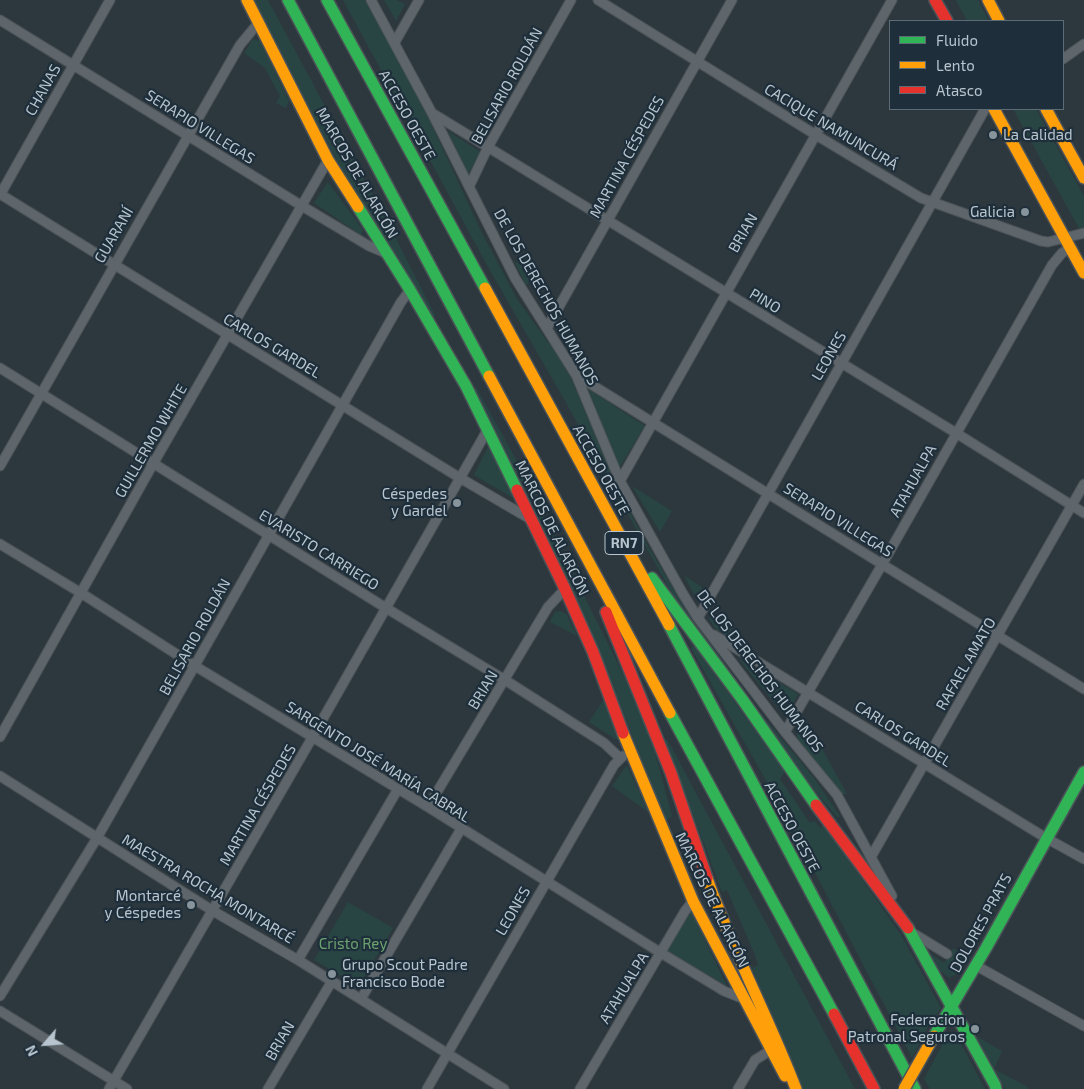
<!DOCTYPE html>
<meta charset="utf-8">
<style>
body{margin:0}
#map{position:relative;width:1084px;height:1089px;overflow:hidden;background:#2d383e;font-family:"Exo 2",sans-serif}
canvas{display:block}
.legend{position:absolute;left:889px;top:20px;width:175px;height:90px;box-sizing:border-box;background:#1e2f3b;border:1px solid #5c6b76;margin:0;padding:6px 9px;list-style:none;font-size:15px;color:#b8c5cf}
.legend li{display:flex;align-items:center;gap:10px;height:25px}
.legend b{width:25px;border:1px solid #5c6b76}
.north{position:absolute;left:20px;top:1019px;width:50px;height:50px;-webkit-text-stroke:4px #1e2f3b;paint-order:stroke;rotate:243deg;font-size:14px;font-weight:700;line-height:20px;text-align:center;color:#b8c5cf}
.north::after{content:'';display:block;margin:auto;width:18px;height:22px;background:#b8c5cf;clip-path:polygon(50% 0,100% 100%,50% 72%,0 100%)}
</style>
<div id="map">
<canvas width="1084" height="1089"></canvas>
<ul class="legend">
<li><b style="height:6px;background:#30b455"></b>Fluido</li>
<li><b style="height:6px;background:#ff9f0a"></b>Lento</li>
<li><b style="height:6px;background:#e5322d"></b>Atasco</li>
</ul>
<div class="north">N</div>
</div>
<script>
const c = document.querySelector('canvas').getContext('2d');
c.lineJoin = 'round';
function fill(path, color) { c.fillStyle = color; c.fill(path, 'evenodd'); }
function stroke(path, color, width, dash) { c.strokeStyle = color; c.lineWidth = width; c.lineCap = dash ? 'butt' : 'round'; c.setLineDash(dash || []); c.stroke(path); }
function write(font, color, halo, rows, align = 'center') {
  c.font = font + ' "Exo 2",sans-serif'; c.lineWidth = 4.5; c.setLineDash([]); c.textBaseline = 'middle'; c.strokeStyle = halo; c.fillStyle = color; for (const [text, x, y, turn = 0] of rows) {
    c.save(); c.translate(x, y); c.rotate((+turn || 0) * Math.PI / 180); c.textAlign = isNaN(turn) ? turn : align; if (halo) c.strokeText(text, 0, 0); c.fillText(text, 0, 0); c.restore();
  }
}
const green = new Path2D(`
 M253,0H268L391,229L435,315L433,318L338,163Z
 M343,0H365L415,89L482,233L517,299L558,356L571,378L615,483L644,539L681,601L704,634L754,705L814,778L840,816L838,818L794,767L671,592L565,401L488,267Z
 M384,0H397L405,4L396,21Z
 M956,0H978L989,21H967Z
 M253,39L260,41L289,101L286,108L276,103L280,96L265,68L244,53Z
 M1013,109H1036L1084,196V230L1081,232Z
 M448,131L482,153L468,174Z
 M328,182L363,230L361,235L314,203Z
 M514,261L535,273L526,286Z
 M476,387L513,454L633,694L654,748L672,816L666,821L620,705L540,519L474,390Z
 M588,389L645,426L619,468Z
 M490,443L513,498L474,475Z
 M632,486L672,511L660,532Z
 M684,575L703,588L699,595L693,593Z
 M561,611L566,614L577,636L550,622L555,612Z
 M711,612L733,627L727,637L714,627L709,618Z
 M694,646L785,771L780,779L810,823L815,821L820,828L824,825L901,935L941,1008L929,1024L912,1058L777,800L691,648Z
 M738,658L798,694L786,717Z
 M604,699L619,739L617,740L589,722Z
 M805,718L847,794H839L798,740C795,730 799,726 805,718Z
 M667,739L855,1089H801L752,968L758,965L755,955L727,890L722,892L665,741Z
 M627,765L648,812L612,786Z
 M348,902L393,928L359,986L314,960Z
 M691,911L727,986L666,950Z
 M953,948L968,958L960,972L949,978L940,971L929,953L944,963Z
 M976,1036L1002,1051L994,1069L1028,1087L1027,1089H1005Z
 M953,1042L961,1044L985,1089H930L924,1079L943,1043Z`);
const street = new Path2D(`
 M371,0L432,113L515,278L576,375L620,481L683,594L698,618L785,732L837,795L892,896
 M598,0L816,135L921,198L1041,241L1048,242L1084,233
 M0,20L302,206L369,246L388,254
 M395,42L419,0
 M1063,59L1084,44
 M432,113L956,433L1084,513
 M469,187L488,147L571,0
 M0,194L460,478L532,520
 M0,195L110,0
 M547,328L732,0
 M0,368L386,608L505,680L604,743L620,758
 M576,375L1084,689
 M0,466L240,45L259,22
 M620,481L892,0
 M0,544L81,593L195,666L428,807L661,953L724,991L744,999
 M698,618L985,109
 M714,635L1046,838L1084,859
 M785,732L883,563L1052,265L1062,253L1070,248
 M0,737L153,464L328,160
 M0,776L213,911L298,960L504,1089
 M428,807L548,607L565,589
 M871,857L1084,484
 M911,932L947,954
 M298,960L398,789
 M975,965L1084,1026
 M0,996L97,838L401,302L410,290
 M361,999L461,829
 M0,1011L127,1089
 M109,1089L312,738L488,429
 M268,1089L332,981
 M427,1089L614,765L623,756
 M580,1089L685,911L693,901
 M738,1089L755,1060L771,1050`);
const fast = new Path2D(`
 M288,0L489,376
 M327,0L485,288
 M358,207L410,290L466,386L517,490
 M652,578L742,699L816,805
 M669,625L915,1089
 M670,713L834,1014
 M908,928L995,1085
 M934,1036L986,948L1084,772
 M995,1085L996,1089`);
const slow = new Path2D(`
 M247,0L328,160L358,207
 M988,0L999,21
 M994,109L1084,273
 M1046,109L1084,178
 M485,288L669,625
 M489,376L670,713
 M623,733L693,901L785,1076
 M707,878C732,950 769,1018 796,1089`);
const jam = new Path2D(`
 M935,0L947,21
 M517,490L565,589L593,652L623,733
 M606,612L671,773L707,878
 M816,805L908,928
 M834,1014L874,1089`);
const slowBridge = new Path2D(`
 M904,1089L934,1036`);
const markers = [
 [993,135,5,"#87949c"],
 [1025,212,5,"#87949c"],
 [457,503,5,"#87949c"],
 [191,905,5,"#87949c"],
 [332,974,5,"#87949c"],
 [975,1029,5,"#87949c"]
];
const shields = [
 [624,543,38]
];
const shieldNames = [
 ["RN7",624,543]
];
const streetNames = [
 ["BELISARIO ROLDÁN",507,86,-61],
 ["CHANAS",43,90,-61],
 ["ACCESO OESTE",407,115,61],
 ["SERAPIO VILLEGAS",200,127,32],
 ["CACIQUE NAMUNCURÁ",831,127,31],
 ["MARTINA CÉSPEDES",627,157,-61],
 ["MARCOS DE ALARCÓN",357,173,60],
 ["BRIAN",743,233,-60],
 ["GUARANÍ",114,235,-60],
 ["DE LOS DERECHOS HUMANOS",546,297,61],
 ["PINO",765,301,31],
 ["CARLOS GARDEL",272,346,31],
 ["LEONES",829,356,-60],
 ["GUILLERMO WHITE",151,441,-60],
 ["ACCESO OESTE",601,470,61],
 ["ATAHUALPA",913,481,-61],
 ["SERAPIO VILLEGAS",838,520,32],
 ["MARCOS DE ALARCÓN",552,528,64],
 ["EVARISTO CARRIEGO",319,550,32],
 ["BELISARIO ROLDÁN",195,637,-61],
 ["RAFAEL AMATO",966,664,-60],
 ["DE LOS DERECHOS HUMANOS",760,671,53],
 ["BRIAN",483,690,-59],
 ["CARLOS GARDEL",903,734,32],
 ["SARGENTO JOSÉ MARÍA CABRAL",378,762,32],
 ["MARTINA CÉSPEDES",258,805,-60],
 ["ACCESO OESTE",792,827,62],
 ["MAESTRA ROCHA MONTARCÉ",208,889,31],
 ["MARCOS DE ALARCÓN",712,900,64],
 ["LEONES",513,911,-60],
 ["DOLORES PRATS",981,923,-61],
 ["ATAHUALPA",624,988,-59],
 ["BRIAN",280,1041,-60]
];
const poiNames = [
 ["La Calidad",1003,135,"left"],
 ["Galicia",1015,212],
 ["Céspedes",447,494],
 ["y Gardel",447,511],
 ["Montarcé",181,896],
 ["y Céspedes",181,913],
 ["Grupo Scout Padre",342,965,"left"],
 ["Francisco Bode",342,982,"left"],
 ["Federacion",965,1020],
 ["Patronal Seguros",965,1037]
];
const parkNames = [
 ["Cristo Rey",353,944]
];
fill(green, '#284544');
stroke(street, '#4c5358', 11);
stroke(fast, '#4c5358', 14);
stroke(slow, '#4c5358', 14);
stroke(jam, '#4c5358', 14);
stroke(street, '#5e666b', 9);
stroke(fast, '#30b455', 11);
stroke(slow, '#ff9f0a', 11);
stroke(jam, '#e5322d', 11);
stroke(slowBridge, '#4c5358', 14, []);
stroke(slowBridge, '#ff9f0a', 11);
for (const [x, y, r, color] of markers) { const dot = new Path2D(); dot.arc(x, y, r, 0, 2 * Math.PI); c.fillStyle = color; c.fill(dot); stroke(dot, '#1e2f3b', 2); }
for (const [x, y, w] of shields) { const box = new Path2D(); box.roundRect(x - w / 2, y - 11.5, w, 23, 4); c.fillStyle = '#1e2f3b'; c.fill(box); stroke(box, '#b8c5cf', 1); }
write('bold 14px', '#b8c5cf', null, shieldNames);
write('15px', '#b8c5cf', '#1e2f3b', streetNames);
write('15px', '#b8c5cf', '#1e2f3b', poiNames, 'right');
write('15px', '#6ca26f', '#1e2f3b', parkNames);
</script>
